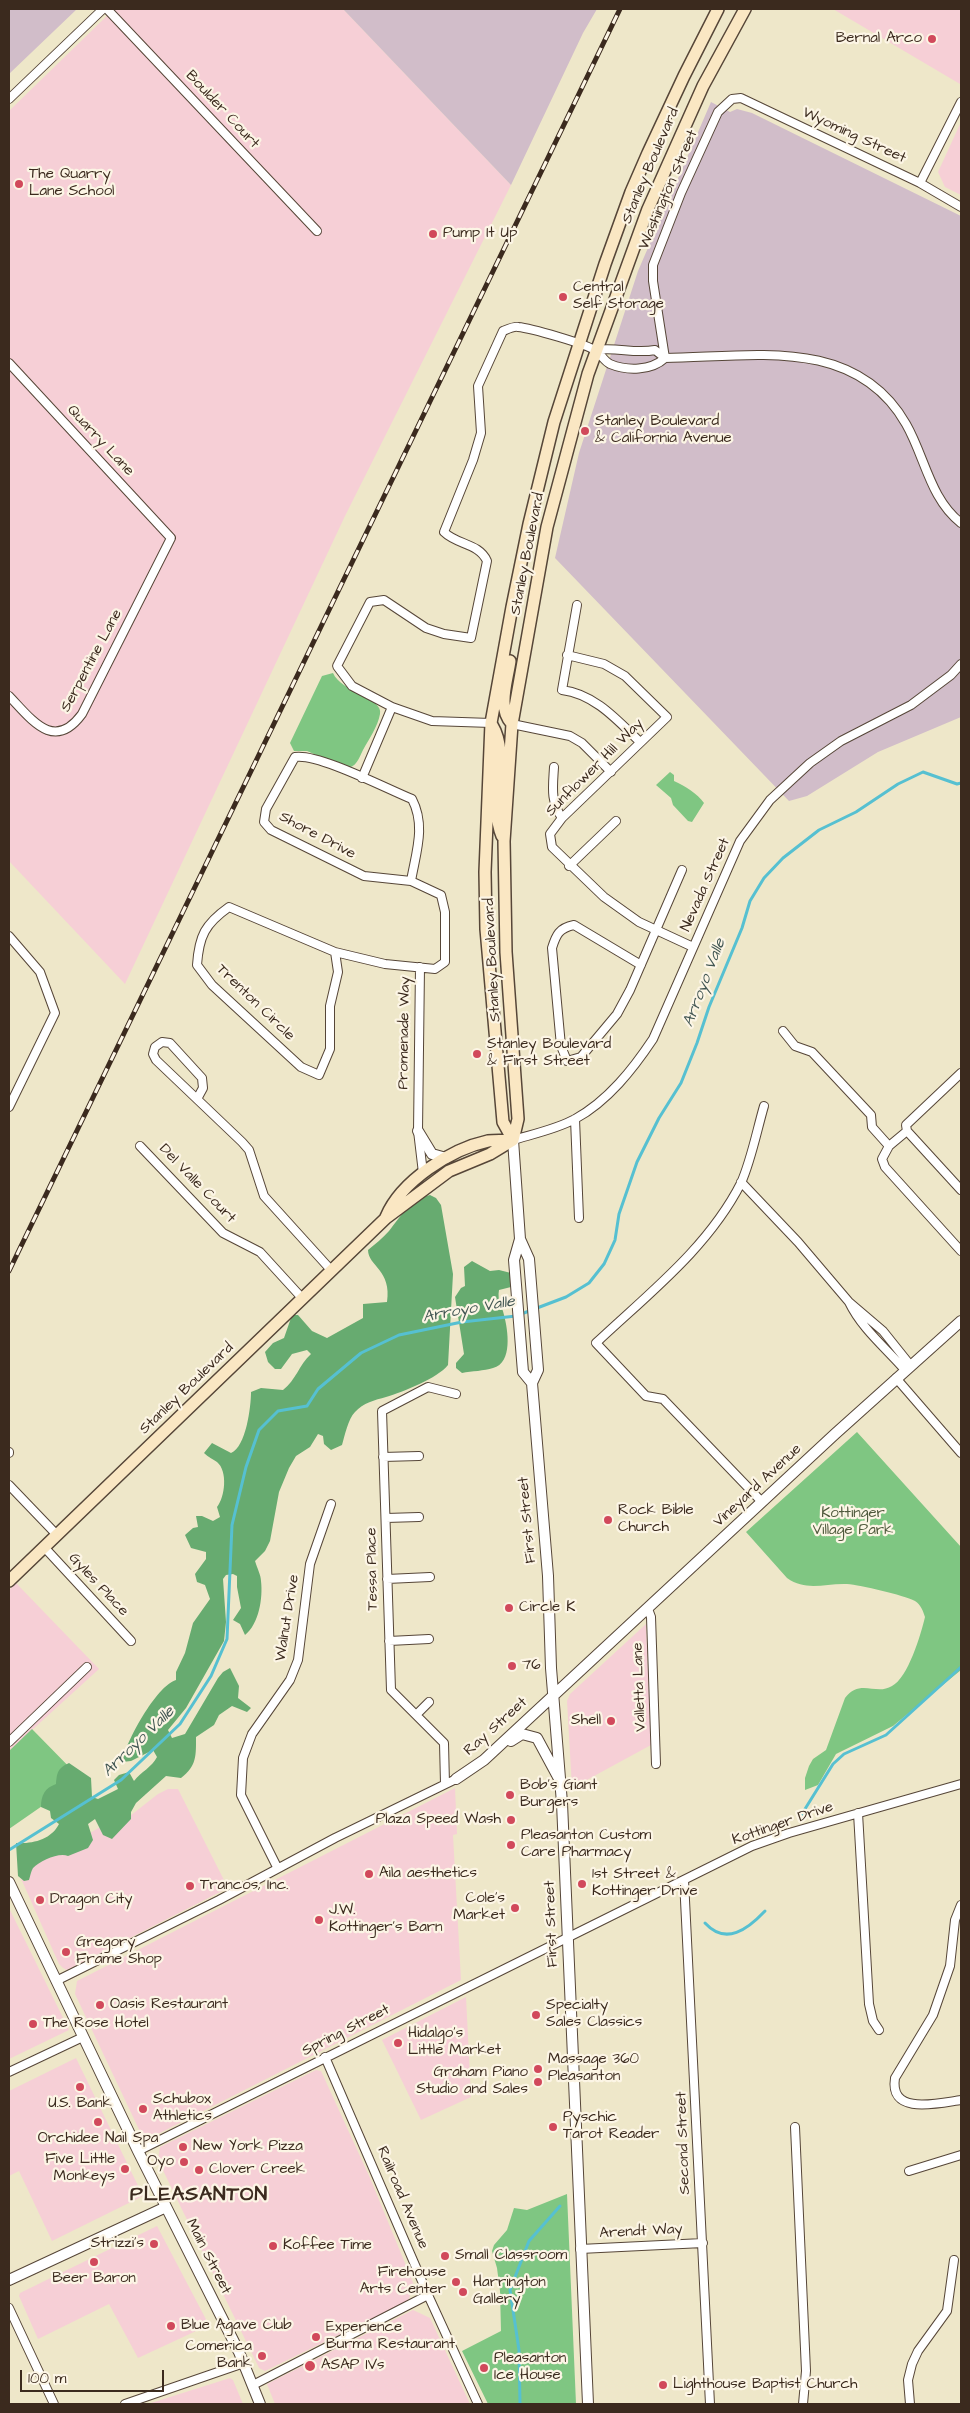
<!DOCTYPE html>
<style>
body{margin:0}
#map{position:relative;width:970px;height:2413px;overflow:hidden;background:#eee7c9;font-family:"Architects Daughter",sans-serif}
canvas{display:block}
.frame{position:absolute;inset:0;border:10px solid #3b2a1e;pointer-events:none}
.scale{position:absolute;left:20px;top:2370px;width:144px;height:22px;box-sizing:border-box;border:2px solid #3b2a1e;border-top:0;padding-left:6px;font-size:15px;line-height:18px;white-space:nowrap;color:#3b2a1e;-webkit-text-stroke:4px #fcf5e5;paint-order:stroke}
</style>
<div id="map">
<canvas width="970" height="2413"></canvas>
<div class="frame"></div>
<div class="scale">100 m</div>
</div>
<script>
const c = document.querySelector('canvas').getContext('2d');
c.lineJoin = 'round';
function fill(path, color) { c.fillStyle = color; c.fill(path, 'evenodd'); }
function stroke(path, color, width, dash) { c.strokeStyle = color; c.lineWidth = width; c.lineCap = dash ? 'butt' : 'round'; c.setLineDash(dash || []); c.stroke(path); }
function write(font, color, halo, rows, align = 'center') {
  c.font = font + ' "Architects Daughter",sans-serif'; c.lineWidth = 4.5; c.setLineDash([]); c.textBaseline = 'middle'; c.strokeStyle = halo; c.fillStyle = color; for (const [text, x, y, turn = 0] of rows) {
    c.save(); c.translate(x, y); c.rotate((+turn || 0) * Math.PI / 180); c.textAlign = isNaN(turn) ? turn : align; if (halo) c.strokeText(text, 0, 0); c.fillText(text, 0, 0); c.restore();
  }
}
const built = new Path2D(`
 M114,9H343L511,185L345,516L125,984L9,861V111Z
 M833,9H961V82L960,84Z
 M961,122V195L945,187L938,172Z
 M16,1583L99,1669L9,1751V1590Z
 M646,1624L651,1745L572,1788L567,1701L570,1694Z
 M455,1788L457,1834L453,1835L461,1980L150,2138H143L75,1994L77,1981Z
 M168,1789H178L228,1888L67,1970L63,1968L59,1964L19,1874L109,1822L121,1823L158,1794Z
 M9,1908L69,2030L9,2059Z
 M466,1997L471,2097L421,2120L382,2040Z
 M76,2058L143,2196L52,2241L19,2171L9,2176V2091Z
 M316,2070L321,2071L370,2178L414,2285L408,2301L265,2371L259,2368L158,2160L160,2147Z
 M157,2226L209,2325L138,2358L109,2304L38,2339L19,2296L20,2293Z
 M413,2310L430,2318L470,2404H275L267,2384Z
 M230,2378L233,2380L243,2404H148Z`);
const industrial = new Path2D(`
 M9,9H77L9,74Z
 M343,9H597L583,33L511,185Z
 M711,102L730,112L737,109L752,113L961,216V717L878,752L807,796L789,801L555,558L579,453L638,271Z`);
const green = new Path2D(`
 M333,673C341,692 384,698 380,714C378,726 369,739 363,750C359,758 356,768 346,768L307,751H294L290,743L322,676Z
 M670,772L674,775V781C685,786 698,794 704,803L692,822L688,821L673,805L671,798L656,785Z
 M857,1432L961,1547V1670L893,1726L836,1754L818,1785L805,1790V1778L809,1766L813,1759L826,1750L845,1698C860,1678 876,1696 892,1686C908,1678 921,1634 925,1617C923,1611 921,1605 915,1601C903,1595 861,1585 847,1584C825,1583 807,1592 787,1578L746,1532Z
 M32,1729L81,1779L9,1829V1751Z
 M567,2194L576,2404H488L462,2351L501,2331L500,2291L497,2268L492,2251L494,2245L507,2230L514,2208L527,2210Z`);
const forest = new Path2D(`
 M430,1195L436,1198L441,1205L453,1274L448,1365C438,1378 403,1392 386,1397C375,1400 363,1403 355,1412C348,1419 345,1435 342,1445L331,1450L324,1444L323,1436L318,1434L310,1447L296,1456L289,1468L279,1492L270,1541L265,1551L255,1561C257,1568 261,1575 261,1581C263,1598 259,1624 245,1635L240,1624L233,1620L241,1608L237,1587V1576L233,1574L226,1575L223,1579L226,1622L224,1641L186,1708L168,1730L172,1738L185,1734L218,1678L223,1672L230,1668L239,1686L238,1698L251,1708L247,1712L232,1706L219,1715L214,1725L196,1737C196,1755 197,1766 181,1778L166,1776L136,1803L131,1812V1819L112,1839L103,1835L95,1819L88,1824L93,1840L88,1848L68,1856C59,1852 40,1861 33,1868C31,1871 30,1877 29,1880L24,1881L18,1876L16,1843C32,1844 51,1840 59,1824L51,1818L50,1811L41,1807C41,1795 45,1788 56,1784C57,1772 58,1768 69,1763L91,1778L92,1797L98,1799L118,1789L114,1780L119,1775L129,1772L134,1781C141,1772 152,1767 157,1757L153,1750L131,1761L122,1762C126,1742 156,1686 176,1680V1672L185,1653L193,1623L210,1599L205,1585L197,1582L195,1574L206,1559V1552L191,1548L185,1535L193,1528L198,1527L196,1516H202L213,1521L220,1517L217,1507C225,1497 228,1471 217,1462C213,1459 208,1457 204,1453L212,1443L231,1453C246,1447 251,1407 251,1392L261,1388L283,1390C296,1380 299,1365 311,1354L307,1350L292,1354L281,1369H275L268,1362L265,1352L273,1343L284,1338L292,1315H298L312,1331L327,1338L363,1318V1304L387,1302C392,1270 368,1266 368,1250C375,1244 383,1238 389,1231C401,1216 410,1200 430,1195Z
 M472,1261L490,1271L499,1270L511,1273L515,1286L499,1290C497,1301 502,1305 504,1315C508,1330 513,1363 493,1368C484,1371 472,1371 462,1373L456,1368V1363L464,1354L455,1297L461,1288L465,1286L464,1267Z`);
const stream = new Path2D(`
 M800,1817L833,1764L844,1754L886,1735L961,1667
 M9,1850L121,1780L180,1724L211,1676L227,1639L232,1525L246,1467L259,1430L278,1411L307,1406L318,1389L361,1353L399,1335L462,1322L516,1316L566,1297L589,1283L604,1264L615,1240L619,1214L637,1162L659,1118L681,1083L697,1043L709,1007L742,928L750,901L764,878L783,858L819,830L856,812L898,784L923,772L957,784L961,783
 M705,1923C726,1946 748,1929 765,1911
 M520,2404L519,2350L510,2290L529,2241L560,2206`);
const minor = new Path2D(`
 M107,9L317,231
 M9,99L103,9
 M920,183L961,102
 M596,350C617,347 635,354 655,350L665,358C751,357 855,335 906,424C925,457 930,499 961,523
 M665,358L653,281V265L681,193L718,112L732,99L741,98L920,183L961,207
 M9,363L171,538L82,714C54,752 32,720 9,696
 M577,605L562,690C595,694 618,721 640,742
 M567,655L604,664L625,676L667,717L562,818L550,834L552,847L604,897L639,922L693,947
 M491,723L432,721L392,707L352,686L337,666L370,602L384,600L426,628L444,634L471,638L487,561C479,543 457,545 444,532L473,460L481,433L478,386L503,331C508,329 514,326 518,327C530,328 587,344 596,351C601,354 604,361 610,364C627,371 651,371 665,358
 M512,724L570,736L582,743L611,772
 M554,767C553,786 550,801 562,818
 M362,778L392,707
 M569,866L616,821
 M229,907L335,952L338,972L330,1006V1049L319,1075L301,1067L212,985L197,965C199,936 205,924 229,907Z
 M9,936L40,972L55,1013L9,1107
 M335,952L385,964L435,969L445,962V912L441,895L411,881L364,876L271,830L264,822L266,809L295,757C318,753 387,789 412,799C426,826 416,852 411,881
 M641,965L574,925C559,928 556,935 552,948L561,1046L567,1061L581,1057L617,1014L630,990L682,870
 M420,967L418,1131L423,1173
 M783,1031L795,1046L812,1052L871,1115L872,1127L889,1146
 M961,1073L906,1125L907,1131L961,1190
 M197,1099L203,1088L202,1078L170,1043L162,1042L155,1047L153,1054L156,1060L242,1142L249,1150L264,1196L331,1270
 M575,1119L579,1218
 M907,1131L889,1146L882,1159L885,1167L961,1251
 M513,1140C533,1134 557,1129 575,1119C608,1101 633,1069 653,1039L740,841L770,800L810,763L841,741L911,705L951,675L961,664
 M140,1146L223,1233L260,1252L302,1298
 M741,1182L798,1242L849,1302C862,1329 886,1348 905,1370
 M849,1302L883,1331L911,1366
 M896,1378L961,1453
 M9,1452V1453
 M383,1457L419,1456
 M9,1485L57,1535
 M762,1502L663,1399L646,1396L596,1343C648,1294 708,1248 741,1183C751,1161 757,1130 764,1106
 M386,1518L419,1517
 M44,1547L131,1641
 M387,1579L430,1577
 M648,1609L651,1617L656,1764
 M389,1641L429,1639
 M416,1715L429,1702
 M9,1742L87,1667
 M445,1784L444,1743L391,1690L382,1411L428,1387L456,1394
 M858,1813L869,2004L873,2021L879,2030
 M277,1867L241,1795L243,1758L252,1734L290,1680L298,1660L310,1564L331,1504
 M684,1880L710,2404
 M961,1905L955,1920L950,1966L933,2015L895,2078C889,2116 939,2103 961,2100
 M56,1981L219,1900L335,1838L456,1779
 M325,2057L428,2295L478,2404
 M9,2072L83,2037
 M795,2127L806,2371L803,2404
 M138,2151L752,1846L789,1833L961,1784
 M909,2171L961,2155
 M580,2249L703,2243
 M9,2308L54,2404
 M253,2385L428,2295
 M125,2404L244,2363
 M910,2404L908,2380L912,2364L918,2351L947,2311L954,2260`);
const tertiary = new Path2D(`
 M418,1131L432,1154L446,1158
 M513,1140L520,1239L514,1260L523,1372L532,1383
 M520,1239L529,1259L538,1370L532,1383L548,1576L551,1668L562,1803L588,2404
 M511,1741L522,1734L537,1738L558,1777
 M456,1779L484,1760L835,1434L961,1321
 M9,1882L138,2151L239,2352L260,2404
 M9,2280L166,2207`);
const secondary = new Path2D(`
 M510,661C507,682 497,708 512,724
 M492,725C512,758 487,800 502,836
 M513,1140L503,1122L486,929L485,872L491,723L512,607L529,524L554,422L605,264L631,192L648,153L684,76L718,9
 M386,1217C401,1181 451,1149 488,1141C495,1140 504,1141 511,1140
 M9,1581L386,1218L449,1171L490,1154L513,1140L518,1119L506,952L504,841L512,724L547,527L588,374L648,209L703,86L745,9`);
const rail = new Path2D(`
 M9,1271L620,9`);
const markers = [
 [932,39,5,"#d1495b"],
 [19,184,5,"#d1495b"],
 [433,234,5,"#d1495b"],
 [563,297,5,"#d1495b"],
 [585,431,5,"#d1495b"],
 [477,1054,5,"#d1495b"],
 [608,1520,5,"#d1495b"],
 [509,1608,5,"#d1495b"],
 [512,1666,5,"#d1495b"],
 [611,1721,5,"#d1495b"],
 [510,1795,5,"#d1495b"],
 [511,1820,5,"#d1495b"],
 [511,1845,5,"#d1495b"],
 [369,1874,5,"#d1495b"],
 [582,1884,5,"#d1495b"],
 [190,1886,5,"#d1495b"],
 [40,1900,5,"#d1495b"],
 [515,1908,5,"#d1495b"],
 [319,1920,5,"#d1495b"],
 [66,1952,5,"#d1495b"],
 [100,2005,5,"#d1495b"],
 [536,2015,5,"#d1495b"],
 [33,2024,5,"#d1495b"],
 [398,2043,5,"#d1495b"],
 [538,2069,5,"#d1495b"],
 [538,2082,5,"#d1495b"],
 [80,2087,5,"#d1495b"],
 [143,2109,5,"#d1495b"],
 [98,2122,5,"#d1495b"],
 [553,2127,5,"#d1495b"],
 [183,2147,5,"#d1495b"],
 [184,2162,5,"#d1495b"],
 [125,2169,5,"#d1495b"],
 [199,2170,5,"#d1495b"],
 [154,2244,5,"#d1495b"],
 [273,2246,5,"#d1495b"],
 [445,2256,5,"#d1495b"],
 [94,2262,5,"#d1495b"],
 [456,2282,5,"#d1495b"],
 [463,2292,5,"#d1495b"],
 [171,2326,5,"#d1495b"],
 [316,2337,5,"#d1495b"],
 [262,2356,5,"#d1495b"],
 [310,2366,6,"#d1495b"],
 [484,2368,5,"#d1495b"],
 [663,2385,5,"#d1495b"]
];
const poiNames = [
 ["Bernal Arco",922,39,"right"],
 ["The Quarry",29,175],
 ["Lane School",29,192],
 ["Pump It Up",443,234],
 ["Central",573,288],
 ["Self Storage",573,305],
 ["Stanley Boulevard",595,422],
 ["& California Avenue",595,439],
 ["Stanley Boulevard",487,1045],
 ["& First Street",487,1062],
 ["Rock Bible",618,1511],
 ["Church",618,1528],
 ["Circle K",519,1608],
 ["76",522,1666],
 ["Shell",601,1721,"right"],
 ["Bob's Giant",520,1786],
 ["Burgers",520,1803],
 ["Plaza Speed Wash",501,1820,"right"],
 ["Pleasanton Custom",521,1836],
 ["Care Pharmacy",521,1853],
 ["Aila aesthetics",379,1874],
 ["1st Street &",592,1875],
 ["Kottinger Drive",592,1892],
 ["Trancos, Inc.",200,1886],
 ["Cole's",505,1899,"right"],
 ["Market",505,1916,"right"],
 ["Dragon City",50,1900],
 ["J.W.",329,1911],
 ["Kottinger's Barn",329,1928],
 ["Gregory",76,1943],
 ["Frame Shop",76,1960],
 ["Oasis Restaurant",110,2005],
 ["Specialty",546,2006],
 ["Sales Classics",546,2023],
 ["The Rose Hotel",43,2024],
 ["Hidalgo's",408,2034],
 ["Little Market",408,2051],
 ["Massage 360",548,2060],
 ["Pleasanton",548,2077],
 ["Graham Piano",528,2073,"right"],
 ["Studio and Sales",528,2090,"right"],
 ["Schubox",153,2100],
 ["Athletics",153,2117],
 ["U.S. Bank",80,2104,"center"],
 ["Pyschic",563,2118],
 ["Tarot Reader",563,2135],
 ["Orchidee Nail Spa",98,2139,"center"],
 ["New York Pizza",193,2147],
 ["Five Little",115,2160,"right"],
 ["Monkeys",115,2177,"right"],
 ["Oyo",174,2162,"right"],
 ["Clover Creek",209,2170],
 ["Strizzi's",144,2244,"right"],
 ["Koffee Time",283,2246],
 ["Small Classroom",455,2256],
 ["Firehouse",446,2273,"right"],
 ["Arts Center",446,2290,"right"],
 ["Beer Baron",94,2279,"center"],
 ["Harrington",473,2283],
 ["Gallery",473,2300],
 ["Blue Agave Club",181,2326],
 ["Experience",326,2328],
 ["Burma Restaurant",326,2345],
 ["Comerica",252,2347,"right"],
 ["Bank",252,2364,"right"],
 ["Pleasanton",494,2359],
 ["Ice House",494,2376],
 ["ASAP IVs",321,2366],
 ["Lighthouse Baptist Church",673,2385]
];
const streetNames = [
 ["Boulder Court",222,110,47],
 ["Wyoming Street",854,136,25],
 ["Stanley Boulevard",651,166,-67],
 ["Washington Street",669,190,-67],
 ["Quarry Lane",100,441,47],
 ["Stanley Boulevard",528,554,-79],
 ["Serpentine Lane",92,661,-62],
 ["Sunflower Hill Way",595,768,-45],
 ["Shore Drive",317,836,28],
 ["Nevada Street",706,885,-66],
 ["Stanley Boulevard",493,960,-93],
 ["Trenton Circle",255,1003,44],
 ["Promenade Way",405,1033,-89],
 ["Del Valle Court",197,1184,46],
 ["Stanley Boulevard",187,1389,-44],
 ["Vineyard Avenue",758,1486,-43],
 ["First Street",528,1520,-95],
 ["Tessa Place",373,1569,-91],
 ["Gyles Place",98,1585,47],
 ["Walnut Drive",288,1618,-81],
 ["Valletta Lane",640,1687,-92],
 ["Ray Street",496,1727,-42],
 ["Kottinger Drive",783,1824,-19],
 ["First Street",552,1924,-92],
 ["Spring Street",346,2031,-27],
 ["Second Street",684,2143,-92],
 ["Railroad Avenue",402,2198,67],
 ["Arendt Way",641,2232,-3],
 ["Main Street",208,2257,63]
];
const parkNames = [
 ["Kottinger",853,1514],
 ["Village Park",853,1531]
];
const waterNames = [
 ["Arroyo Valle",705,983,-69],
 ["Arroyo Valle",469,1310,-10],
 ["Arroyo Valle",139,1742,-44]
];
const districtNames = [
 ["PLEASANTON",199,2196]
];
fill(built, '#f6cfd6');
fill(industrial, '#d1bdc9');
fill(green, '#7fc682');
fill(forest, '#67ab70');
stroke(stream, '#56c0d1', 3);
stroke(minor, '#564638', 10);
stroke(tertiary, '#564638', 12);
stroke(secondary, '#564638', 14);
stroke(minor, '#fff', 8);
stroke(tertiary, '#fff', 10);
stroke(secondary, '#fae7c3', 11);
stroke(rail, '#3b2a1e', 5);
stroke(rail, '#fcf5e5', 3, [9]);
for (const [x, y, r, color] of markers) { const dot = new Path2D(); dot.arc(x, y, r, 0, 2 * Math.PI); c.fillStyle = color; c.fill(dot); stroke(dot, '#fcf5e5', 2); }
write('15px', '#3b2a1e', '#fcf5e5', poiNames, 'left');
write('15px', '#3b2a1e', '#fcf5e5', streetNames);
write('15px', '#4f593c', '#fcf5e5', parkNames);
write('italic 16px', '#435754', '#fcf5e5', waterNames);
c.letterSpacing = '1px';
write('bold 20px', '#3b2a1e', '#fcf5e5', districtNames);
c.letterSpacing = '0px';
</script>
